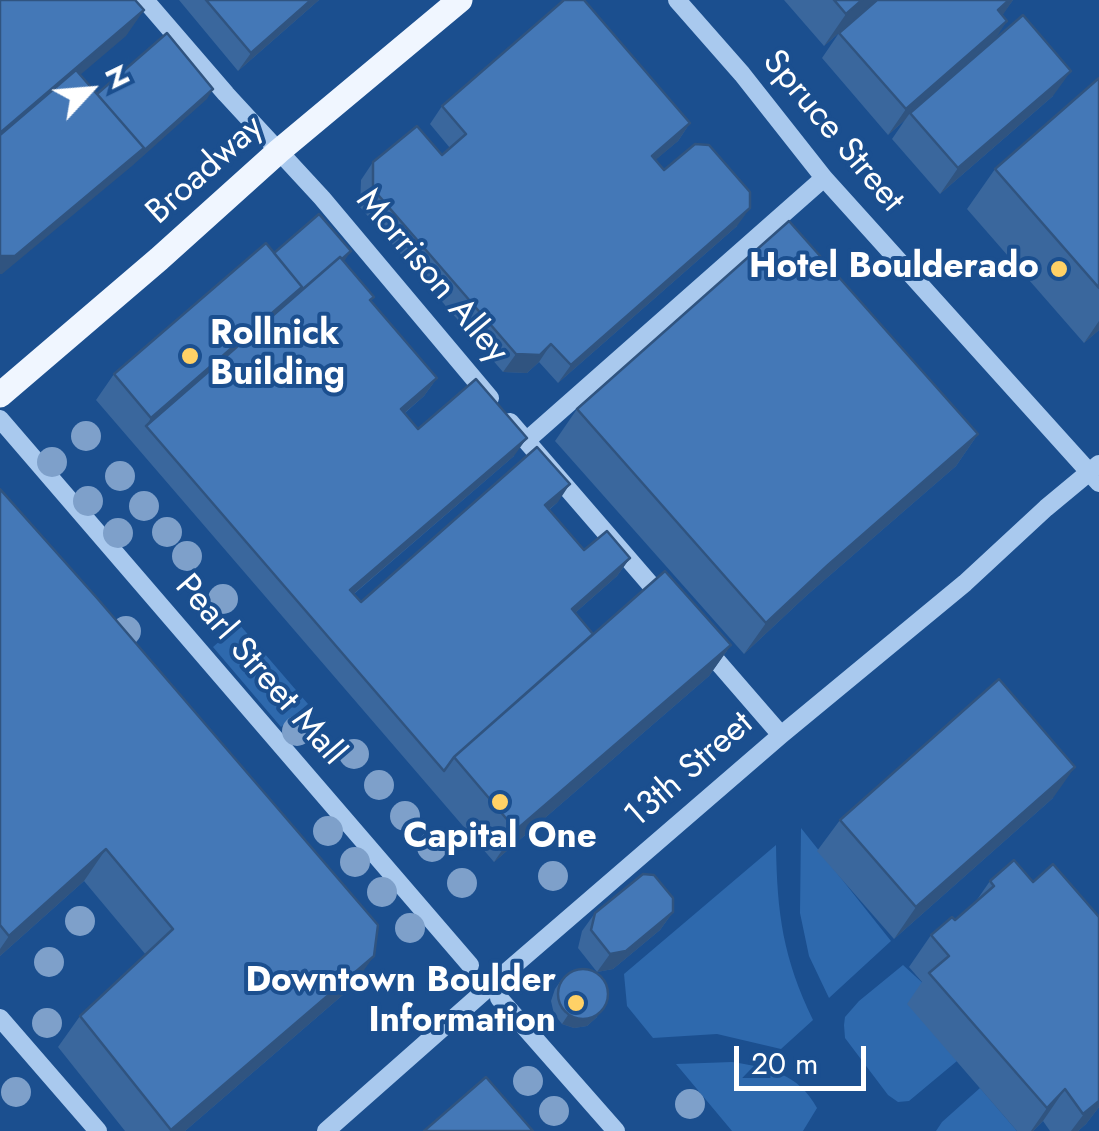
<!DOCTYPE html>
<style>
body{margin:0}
#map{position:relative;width:1099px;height:1131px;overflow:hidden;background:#1b4f8f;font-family:Jost,sans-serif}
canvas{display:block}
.north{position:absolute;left:40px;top:40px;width:100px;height:100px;-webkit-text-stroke:8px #1b4f8f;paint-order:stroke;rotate:64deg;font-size:28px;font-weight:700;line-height:40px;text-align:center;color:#fff}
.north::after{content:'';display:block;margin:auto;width:35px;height:45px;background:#fff;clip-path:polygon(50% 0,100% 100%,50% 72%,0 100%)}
.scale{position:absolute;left:734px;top:1046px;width:132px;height:45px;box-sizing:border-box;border:5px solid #fff;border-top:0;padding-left:12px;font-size:30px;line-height:35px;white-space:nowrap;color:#fff;-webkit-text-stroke:8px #1b4f8f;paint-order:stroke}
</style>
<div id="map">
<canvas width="1099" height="1131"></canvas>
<div class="north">N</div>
<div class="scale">20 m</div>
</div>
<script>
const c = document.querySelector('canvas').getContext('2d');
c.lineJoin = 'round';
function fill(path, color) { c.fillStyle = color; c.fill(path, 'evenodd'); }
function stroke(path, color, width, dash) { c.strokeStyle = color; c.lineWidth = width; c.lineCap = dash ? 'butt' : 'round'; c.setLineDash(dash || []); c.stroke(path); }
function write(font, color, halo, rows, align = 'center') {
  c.font = font + ' Jost,sans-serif'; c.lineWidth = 8; c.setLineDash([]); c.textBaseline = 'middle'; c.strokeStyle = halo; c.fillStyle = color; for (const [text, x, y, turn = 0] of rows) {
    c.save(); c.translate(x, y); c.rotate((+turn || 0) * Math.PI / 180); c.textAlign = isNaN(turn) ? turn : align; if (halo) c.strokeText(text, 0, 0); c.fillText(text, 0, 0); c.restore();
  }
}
const green = new Path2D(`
 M239,624L308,704L281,727L213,647Z
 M801,828L891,941L829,998L809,956L800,913Z
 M776,845C777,914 783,958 813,1020L781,1049L717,1034L653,1038L627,1006L624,974Z
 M903,965L927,987L957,1061L909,1101L898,1102L888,1095L845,1038L844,1025L845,1017L859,1001Z
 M732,1062C769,1068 798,1073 817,1108L803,1131H732L676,1064Z
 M980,1088L1017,1131H936L942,1122Z`);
const minor = new Path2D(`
 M145,0L226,94L322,198L490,398
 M677,0L742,74L824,178L1099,483
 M0,419L470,965
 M510,422L663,599
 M526,441L824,178
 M703,645L781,735
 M499,998L616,1131
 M0,1018L98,1131
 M326,1131L489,987L781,735L965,583L1046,508L1099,464`);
const major = new Path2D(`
 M0,395L159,259L279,151L460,0`);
const trees = [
 [86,436],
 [52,462],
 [120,476],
 [88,501],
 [144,506],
 [167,532],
 [118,533],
 [187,556],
 [223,599],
 [126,631],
 [297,731],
 [354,754],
 [379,785],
 [405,816],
 [328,831],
 [432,847],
 [355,862],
 [553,876],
 [462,883],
 [382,892],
 [80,921],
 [410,928],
 [49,962],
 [47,1023],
 [528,1081],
 [16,1092],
 [690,1104],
 [554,1111]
];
const wall = new Path2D(`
 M179,0H319L238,71Z
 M784,0H877L824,46Z
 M877,0H1013L1002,15L993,41L1053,96L940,194L892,139L905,120L888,135L822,58L839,33Z
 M1099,78V330L1084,343L967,209L995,169Z
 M442,106L690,123L678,141L655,160L664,170L737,226L558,383L539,362L527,373L503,372L360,207L361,180L373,162L442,155L450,148L430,124Z
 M274,253L343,261L371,301L437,378L424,396L405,413L418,429L514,456L354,594L361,602L558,502L549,510L584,550L630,558L617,576L575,613L593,634L731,645L709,676L494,862L96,400L114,374Z
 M577,409L978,434L956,466L806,596L744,654L555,441Z
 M0,489L352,987L185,1131H125L58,1047L80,1016L146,955L84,881L0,956Z
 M1053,798L894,939L817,851L840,820Z
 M990,881L1033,882L1099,917V1107L1086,1124L1078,1131H1050L1043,1121L1033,1131H1017L907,1004L922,982L909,967L931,935L955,920L974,904Z
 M673,912L660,930L613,969L597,972L578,948L582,931L595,913Z
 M562,979L597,1017L587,1026L574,1028L562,1024L554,1014L551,1001L555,989Z`);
const shadedWall = new Path2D(`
 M311,0H319L238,71L251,53Z
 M862,0H877L824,46L846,14Z
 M1009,0H1013L1002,16L998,10Z
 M144,10L126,36L0,143V133Z
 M1007,21L990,47L910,113L905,120L888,135L906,109Z
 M1071,71L1053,96L940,194L958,168Z
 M213,89L207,99L132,166L2,274H0V256Z
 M690,123L678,141L639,174L652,156Z
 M750,208L737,226L558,383L571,365Z
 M351,251L345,260L149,430L146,426L151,418L302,287Z
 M1099,321V330L1084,343Z
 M551,344L539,362L527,373L503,372L516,354Z
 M437,378L424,396L388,427L401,409Z
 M978,434L956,466L806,596L744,654L766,623L828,565Z
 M527,438L514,456L337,608L350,590Z
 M570,484L558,502L532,523L545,505Z
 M630,558L617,576L559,627L572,609Z
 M731,645L709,676L494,862L516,830Z
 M1075,767L1053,798L894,939L916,907Z
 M106,849L84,881L0,956V949L9,936Z
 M673,912L660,930L613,969L597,972L610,954Z
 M374,956L352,987L185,1131H171Z
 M604,1008L597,1017L587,1026L574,1028L562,1024L568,1015Z
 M1065,1089L1043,1121L1033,1131H1031L1047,1108Z
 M1099,1094V1107L1086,1124L1078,1131H1071Z`);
const building = new Path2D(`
 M0,0H135L144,10L0,133Z
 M206,0H311L251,53Z
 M564,0H584L690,123L652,156L664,170L695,144L709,145L750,192V208L571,365L551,344L540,355L516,354L373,189V162L417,126L442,155L466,134L442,106Z
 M834,0H862L846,14Z
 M877,0H1009L998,10L1007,21L906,109L839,33Z
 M1023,15L1071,71L958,168L910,113Z
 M167,33L213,89L138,156L144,148L97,94Z
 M76,70L144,148L15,256H0V135Z
 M1099,78V288L995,169Z
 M319,214L351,251L342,259L340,257L296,295L302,287L274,253Z
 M789,221L978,434L828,565L766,623L577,409Z
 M266,243L302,287L151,418L114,374Z
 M340,257L374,297L370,300L437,378L401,409L418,429L476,379L527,438L350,590L361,602L537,447L570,484L545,505L584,550L607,531L630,558L572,609L593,634L454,757L444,771L146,426Z
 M0,489L97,598L378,925L374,956L171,1130L80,1016L173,929L106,849L9,936L0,925Z
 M665,571L731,645L516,830L454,757Z
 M999,679L1075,767L916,907L840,820Z
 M1014,860L1033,882L1053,864L1099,917V1101L1083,1114L1065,1089L1047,1108L929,973L949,956L931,935L952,917L955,920L994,886L990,881Z
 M643,874L654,875L673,898V912L626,951L610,954L591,930L595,913Z
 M558 994a25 25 0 1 1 50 0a25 25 0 1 1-50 0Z
 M486,1077L533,1131H424Z`);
const markers = [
 [1059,269,10,"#ffd166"],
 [190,356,10,"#ffd166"],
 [500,802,10,"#ffd166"],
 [576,1003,10,"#ffd166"]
];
const streetNames = [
 ["Spruce Street",832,132,50],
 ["Broadway",206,171,-42],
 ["Morrison Alley",431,277,50],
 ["Pearl Street Mall",259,671,49],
 ["13th Street",690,771,-41]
];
const poiNames = [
 ["Hotel Boulderado",1039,269],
 ["Rollnick",210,336,"left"],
 ["Building",210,376,"left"],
 ["Capital One",500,839,"center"],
 ["Downtown Boulder",556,983],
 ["Information",556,1023]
];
fill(green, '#2e69ad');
stroke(minor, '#a9c9ee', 18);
stroke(major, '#f0f6ff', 25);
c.fillStyle = '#7ea0ca';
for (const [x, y] of trees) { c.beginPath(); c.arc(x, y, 15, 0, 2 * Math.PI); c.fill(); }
fill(wall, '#3a679d');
fill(shadedWall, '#305480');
fill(building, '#4478b7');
stroke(building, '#305480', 2.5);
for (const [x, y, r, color] of markers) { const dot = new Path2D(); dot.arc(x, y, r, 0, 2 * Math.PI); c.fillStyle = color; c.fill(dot); stroke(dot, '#1b4f8f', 4); }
write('35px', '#fff', '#1b4f8f', streetNames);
write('bold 35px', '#fff', '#1b4f8f', poiNames, 'right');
</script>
